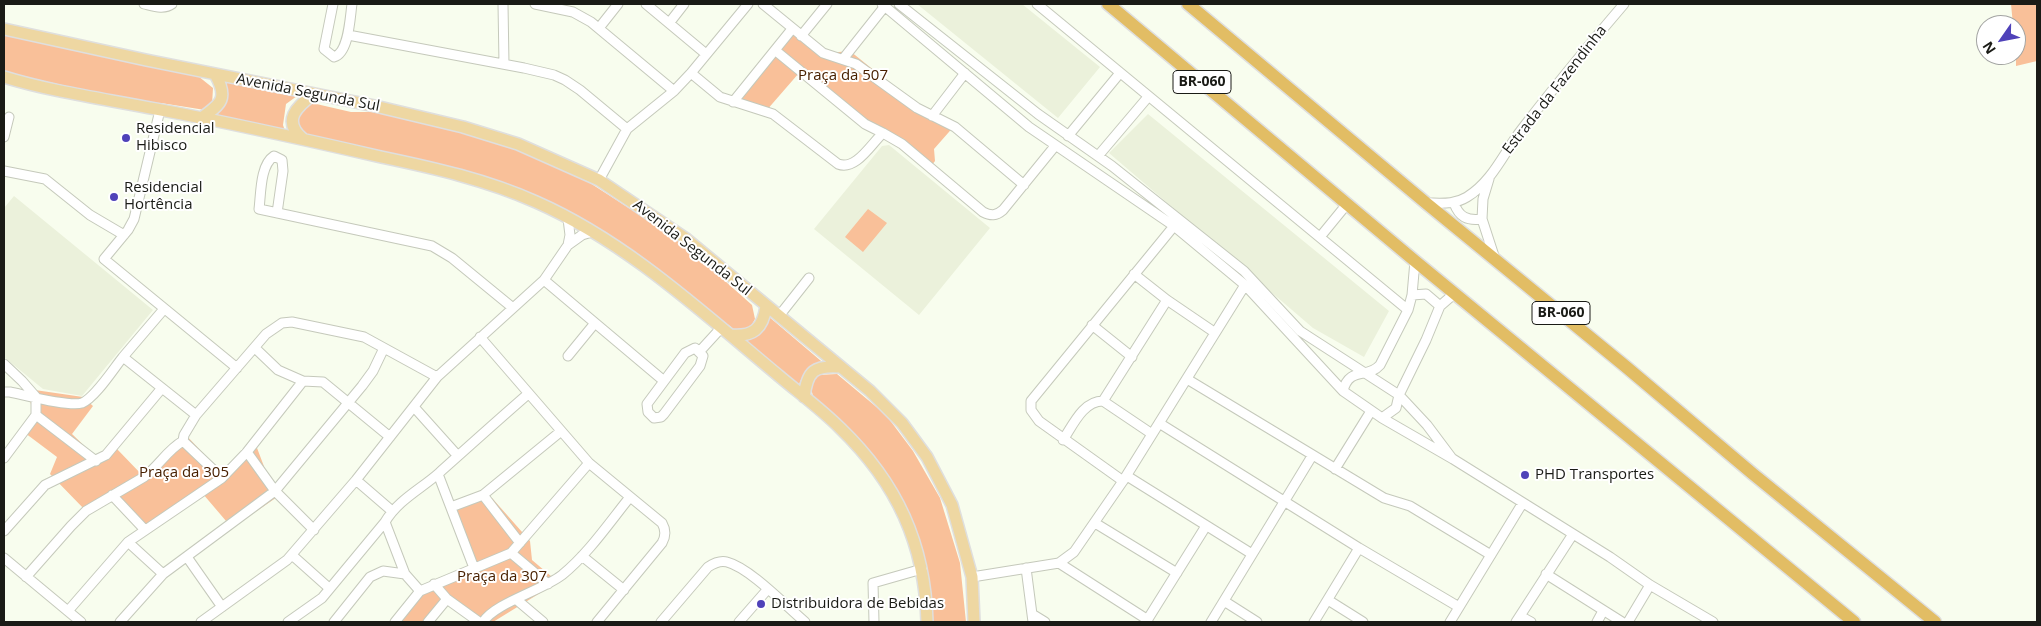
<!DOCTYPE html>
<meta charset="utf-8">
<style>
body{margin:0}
#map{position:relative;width:2041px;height:626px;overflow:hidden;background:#f8fdee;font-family:"Open Sans",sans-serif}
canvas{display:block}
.frame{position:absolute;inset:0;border:5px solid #1a1b16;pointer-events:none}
.north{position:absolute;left:1976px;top:15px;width:50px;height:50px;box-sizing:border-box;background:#fff;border:1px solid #a3a4a2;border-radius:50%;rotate:237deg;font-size:14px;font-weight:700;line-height:20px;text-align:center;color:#1a1b16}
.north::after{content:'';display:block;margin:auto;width:18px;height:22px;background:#4f42b9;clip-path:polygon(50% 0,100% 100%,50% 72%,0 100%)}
</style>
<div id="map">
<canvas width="2041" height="626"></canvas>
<div class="frame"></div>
<div class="north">N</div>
</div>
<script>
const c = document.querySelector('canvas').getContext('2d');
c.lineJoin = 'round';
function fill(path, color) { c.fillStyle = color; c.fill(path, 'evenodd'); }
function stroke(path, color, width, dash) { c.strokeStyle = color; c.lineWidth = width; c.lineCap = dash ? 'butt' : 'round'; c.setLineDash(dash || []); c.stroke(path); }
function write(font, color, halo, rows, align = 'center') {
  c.font = font + ' "Open Sans",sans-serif'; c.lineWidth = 4; c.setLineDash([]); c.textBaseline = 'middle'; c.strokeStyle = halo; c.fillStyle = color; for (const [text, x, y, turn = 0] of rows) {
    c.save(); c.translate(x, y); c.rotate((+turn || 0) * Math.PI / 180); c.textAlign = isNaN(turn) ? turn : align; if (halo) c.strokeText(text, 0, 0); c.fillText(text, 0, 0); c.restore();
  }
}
const built = new Path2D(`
 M917,4H1022L1100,67L1058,118Z
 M1148,114L1389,311L1364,357L1313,328L1109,153Z
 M889,145L990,228L919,315L814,229L882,146Z
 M14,196L153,310L82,396L43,389L4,357V208Z`);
const green = new Path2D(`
 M2011,4H2037V61L2016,66V25H2013Z
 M793,26L828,53L850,51L917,105L956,124L934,149L935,161L928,170L799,73L766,111L731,100Z
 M4,34L198,76L213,88L212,105L205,110L161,103L138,102L4,72Z
 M223,81L297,96L286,104L283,125L286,134L212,117C226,105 226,99 223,81Z
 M312,103L351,112H371L434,123L503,144L590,183L680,241L752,305L755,319L750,328L735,330L705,307L533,197L306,137L296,122L300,112Z
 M868,209L887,223L863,252L845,237Z
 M768,316L827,366C809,370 804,369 798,388L742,342C758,338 766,333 768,316Z
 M837,374L886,415L913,451L940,498L960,563L966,622H929L928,581L921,545L907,511L814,398C810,388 810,383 818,375Z
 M28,389L83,397L93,406L72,434L99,460L117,449L144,477L184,433L222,473L254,440L268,477L283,493L232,528L203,494L146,532L114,500L86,511L50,474L57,457L25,433L34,420Z
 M492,498L530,541L532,560L558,582L493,622H472L448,605L434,622H390L415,591L470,567L446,505Z`);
const minor = new Path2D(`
 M144,4C153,6 164,10 172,4
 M333,4L324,49L334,57C349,53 350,17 352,4
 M503,4L504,64
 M535,4L573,12L591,22L674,91
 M646,4L706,54
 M763,4L823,53L856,64L917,108L955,127L1024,185
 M882,4L1029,127L1174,226L1245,285L1343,391L1382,418L1453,459L1610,557L1650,585L1713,622
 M899,4L1038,114L1112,166L1244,271L1300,331L1399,395L1427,425L1451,457
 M1037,4L1408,310
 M670,22L684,4
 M599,28L618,4
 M348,35L524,68L554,75L565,80L580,90L627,129
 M801,36L827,4
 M776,51L865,124L883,133
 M843,59L885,6
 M691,73L720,97L773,114L838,164C856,171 871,144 883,133L902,144L983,212C991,216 996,216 1003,210L1055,146
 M733,102L792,29
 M160,110L134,219L128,230L104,259L237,368
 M932,116L965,73
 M1068,136L1120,73
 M4,137L9,117
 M1098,156L1148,97
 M4,171L45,179L90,215L124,235
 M1489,179L1483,199L1482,219L1495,259
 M599,180L627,129L674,91L691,73L748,4
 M1426,203C1441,203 1454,205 1467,197C1493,181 1504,152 1522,129C1555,86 1589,45 1624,4
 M1454,203C1459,217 1467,221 1482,219
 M277,213L283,171L282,160L274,156C260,165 261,194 259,209L432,246L452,258L513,308
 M1320,237L1347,204
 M568,245L570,235L568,219
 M1134,274L1167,300L1214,332
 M544,280L664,381
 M1412,295L1426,294L1440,306
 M779,316L809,278
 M1092,325L1132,357
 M480,337L589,463L662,523C666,530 666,536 662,543L597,622
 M255,348L278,370L303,381L323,382L390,437
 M695,348L703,356L700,366L664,414L661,417L654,418L648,412L647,404L685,353Z
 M700,351L721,328
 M568,356L595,323
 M123,357L164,309
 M4,364L22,381L36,397
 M1187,379L1384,498L1410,506L1491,555
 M1343,391C1349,366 1368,379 1380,365L1408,310L1412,295L1415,261
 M4,392H10C25,395 69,407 82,403C95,398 114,368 123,357L196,415
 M1103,401L1167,300
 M414,407L457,455
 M36,415L96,461
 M1382,418L1396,408L1399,395L1426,340L1440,306L1455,293
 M1159,423L1359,548L1459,607
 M1063,440C1073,425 1083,401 1103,401L1152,434
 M183,441L222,478
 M247,452L275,491L314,530
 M4,458L36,415V397
 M1335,469L1371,411
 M438,474L474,568
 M1127,476L1252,554
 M356,480L392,511
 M1123,481L1039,421L1031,410V401L1174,226
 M112,495L145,530
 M451,507L483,495
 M1095,523L1177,573
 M4,531L45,485L106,455L162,388
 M128,542L163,574
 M520,543L483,495L560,432
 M511,553L548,584
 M292,555L329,588
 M582,556L624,590
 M187,557L222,607
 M4,558L81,622
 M1059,563L1148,620
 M1026,568L1033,622
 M1546,574L1622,622
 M26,577L71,526L86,511L144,477C158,467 167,450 183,441L184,435L196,415L266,334L282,323L292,322L364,337L437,377
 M972,577L1059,563L1074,552L1123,481L1245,285
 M434,584L447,599
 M420,591L405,574L385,522C398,500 421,489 439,473C468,447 498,420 528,394
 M517,600L543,622
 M1328,600L1363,622
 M1224,601L1257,622
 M68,611L128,542L222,478L247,452L303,381
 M1032,614L1045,622
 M1520,616L1531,622
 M120,622L163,574L275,491L362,386L373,371L384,348
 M201,622L287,560L356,480L437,377L544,280L568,245L582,235L592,232
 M288,622L322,598L385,522
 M334,622L370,577L383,571L405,574
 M395,622L420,591L511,553L589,463
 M428,622L447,599L479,622
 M483,622C495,603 541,591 562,575C588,554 609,523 630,497
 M661,622L708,567C714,563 720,560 727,562C750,568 786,606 805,622
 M739,622L767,590
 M874,622L873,583L922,569
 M1146,622L1206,526
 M1211,622L1312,456
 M1314,622L1359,548
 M1450,622L1522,504
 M1516,622L1573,534
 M1597,622L1603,611
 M1628,622L1650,585`);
const major = new Path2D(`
 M4,29L146,60L375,106L463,127L518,144L599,180L685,238L870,391L902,423L927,457L952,505L972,577L974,622
 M4,77C53,92 105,99 156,109C231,123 307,140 381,157C434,168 487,180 536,202C627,242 703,313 779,376C799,393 821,409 840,428C897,483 925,544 927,622
 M200,119C221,104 229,99 215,74
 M303,139C281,121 297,106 314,94
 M730,335C753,337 763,329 766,306
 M804,397C807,371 814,365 841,367`);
const highway = new Path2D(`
 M1108,4L1415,261L1854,622
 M1188,4L1426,203L1625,366L1753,474L1935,622`);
const markers = [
 [126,138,5,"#4f42b9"],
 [114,197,5,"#4f42b9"],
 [1525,475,5,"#4f42b9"],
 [761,604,5,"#4f42b9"]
];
const shields = [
 [1202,82,58],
 [1561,313,58]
];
const shieldNames = [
 ["BR-060",1202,82],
 ["BR-060",1561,313]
];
const parkNames = [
 ["Praça da 507",843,76],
 ["Praça da 305",184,473],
 ["Praça da 307",502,577]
];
const streetNames = [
 ["Estrada da Fazendinha",1555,90,-52],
 ["Avenida Segunda Sul",308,93,11],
 ["Avenida Segunda Sul",692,248,38]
];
const poiNames = [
 ["Residencial",136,129],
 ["Hibisco",136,146],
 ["Residencial",124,188],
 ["Hortência",124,205],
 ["PHD Transportes",1535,475],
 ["Distribuidora de Bebidas",771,604]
];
fill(built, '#ebf1db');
fill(green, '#f9c099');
stroke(minor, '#c5c9bb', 11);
stroke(major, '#dfdfde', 14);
stroke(highway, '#dfdfde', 15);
stroke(minor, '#fff', 9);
stroke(major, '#eed7a2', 11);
stroke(highway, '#e2bd64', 12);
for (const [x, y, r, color] of markers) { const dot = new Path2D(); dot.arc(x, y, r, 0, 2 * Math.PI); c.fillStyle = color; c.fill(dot); stroke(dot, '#fff', 2); }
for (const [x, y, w] of shields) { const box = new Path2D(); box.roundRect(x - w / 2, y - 11.5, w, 23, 4); c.fillStyle = '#fff'; c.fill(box); stroke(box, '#1a1b16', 1); }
write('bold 14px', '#1a1b16', null, shieldNames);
write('15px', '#482000', '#fff', parkNames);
write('15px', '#1a1b16', '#fff', streetNames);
write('15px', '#1a1b16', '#fff', poiNames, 'left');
</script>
